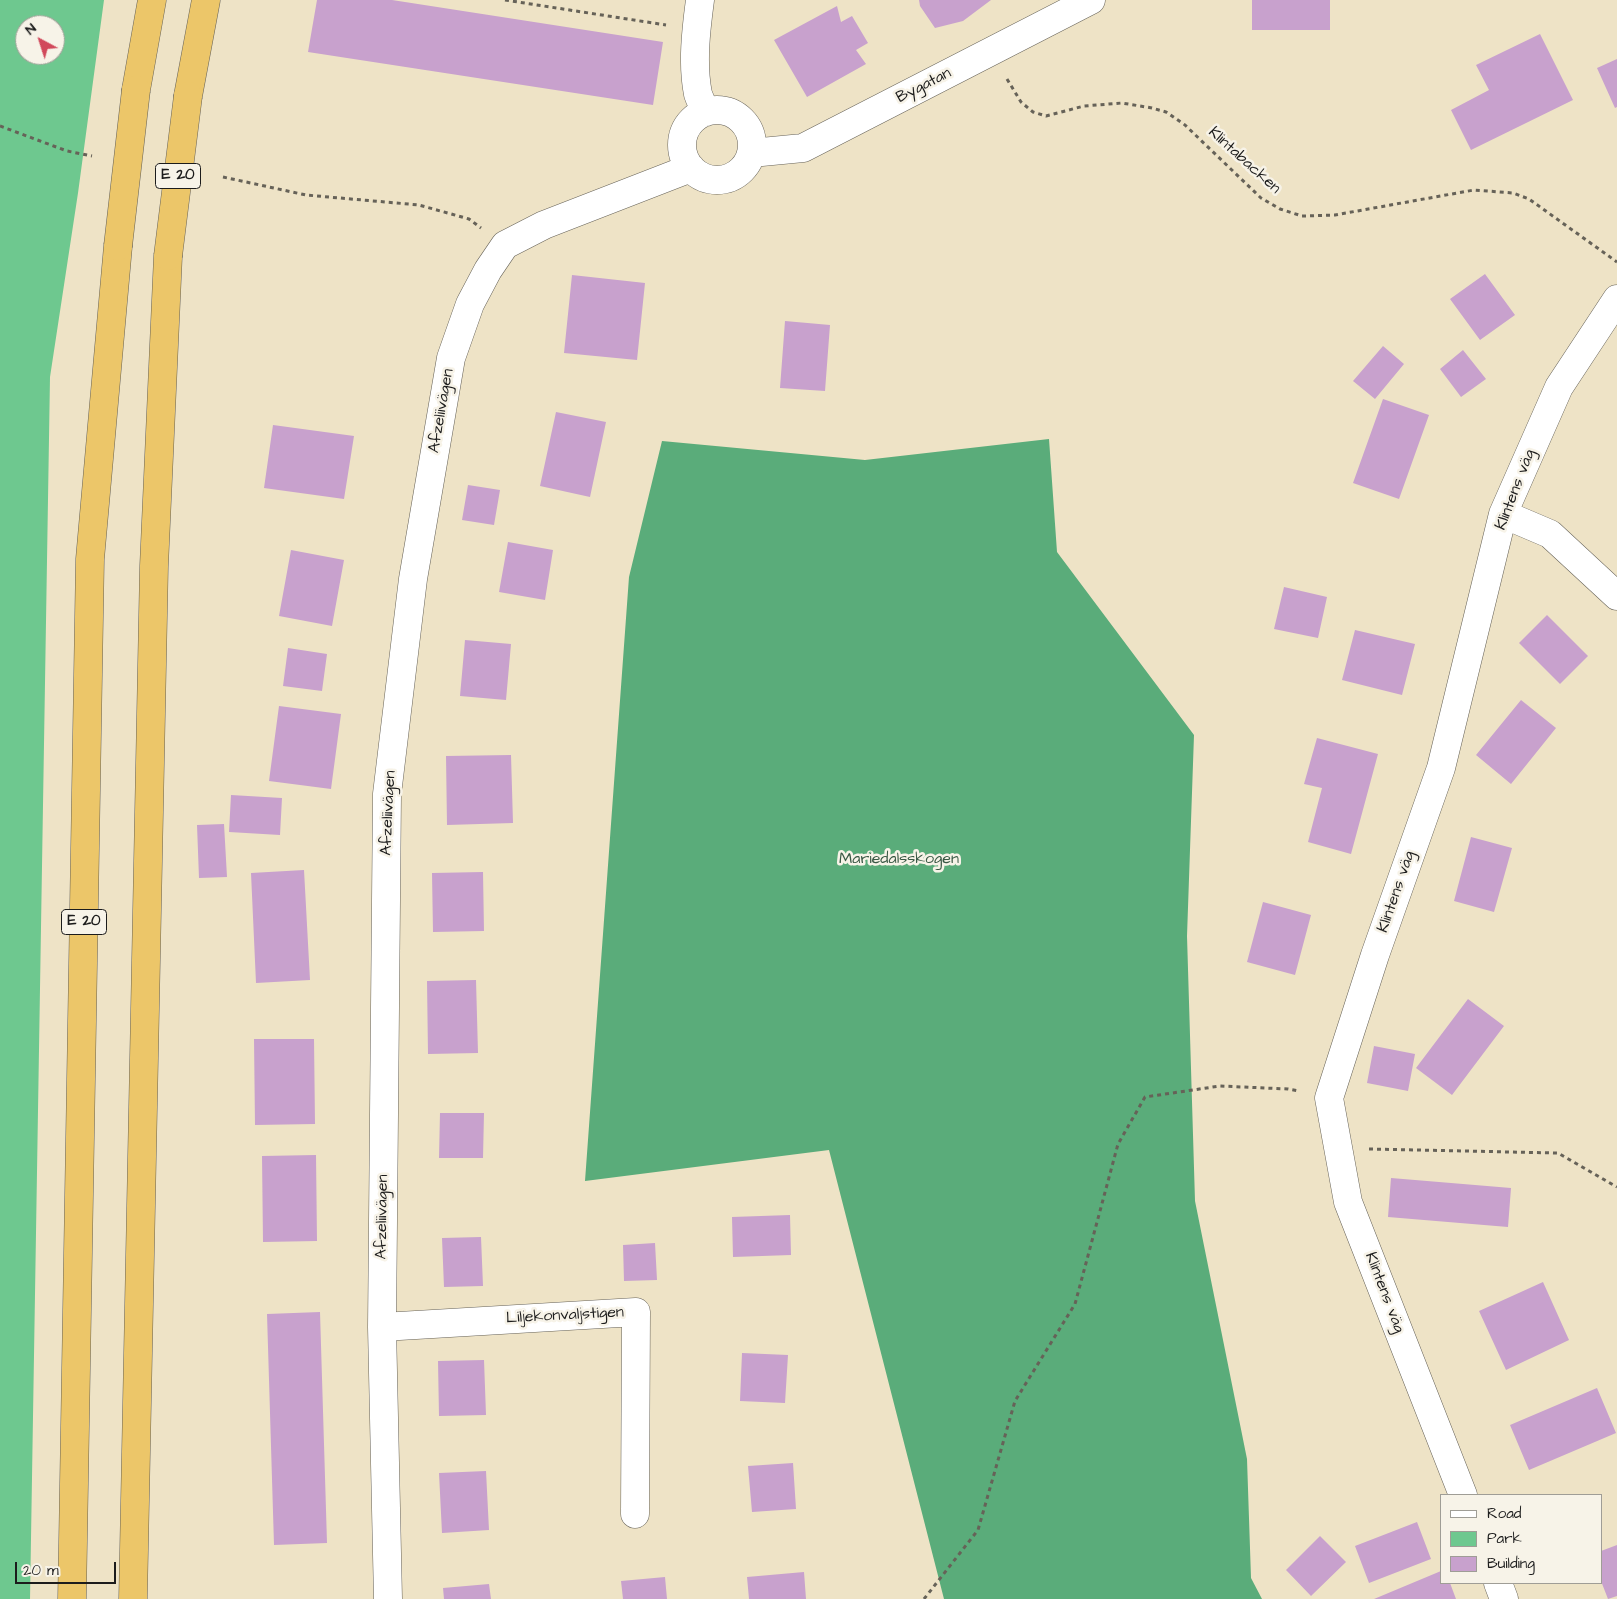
<!DOCTYPE html>
<meta charset="utf-8">
<style>
body{margin:0}
#map{position:relative;width:1617px;height:1599px;overflow:hidden;background:#eee3c6;font-family:"Architects Daughter",sans-serif}
canvas{display:block}
.legend{position:absolute;left:1440px;top:1494px;width:162px;height:90px;box-sizing:border-box;background:#f7f3e8;border:1px solid #9f9d96;margin:0;padding:6px 9px;list-style:none;font-size:15px;color:#1c1c1c}
.legend li{display:flex;align-items:center;gap:10px;height:25px}
.legend b{width:25px;border:1px solid #9f9d96}
.north{position:absolute;left:15px;top:15px;width:50px;height:50px;box-sizing:border-box;background:#f7f3e8;border:1px solid #9f9d96;border-radius:50%;rotate:320deg;font-size:14px;font-weight:700;line-height:20px;text-align:center;color:#1c1c1c}
.north::after{content:'';display:block;margin:auto;width:18px;height:22px;background:#d1495b;clip-path:polygon(50% 0,100% 100%,50% 72%,0 100%)}
.scale{position:absolute;left:15px;top:1562px;width:101px;height:22px;box-sizing:border-box;border:2px solid #1c1c1c;border-top:0;padding-left:6px;font-size:15px;line-height:18px;white-space:nowrap;color:#1c1c1c;-webkit-text-stroke:4px #f7f3e8;paint-order:stroke}
</style>
<div id="map">
<canvas width="1617" height="1599"></canvas>
<ul class="legend">
<li><b style="height:6px;background:#fff"></b>Road</li>
<li><b style="height:14px;background:#6ec88f"></b>Park</li>
<li><b style="height:14px;background:#c8a1cd"></b>Building</li>
</ul>
<div class="north">N</div>
<div class="scale">20 m</div>
</div>
<script>
const c = document.querySelector('canvas').getContext('2d');
c.lineJoin = 'round';
function fill(path, color) { c.fillStyle = color; c.fill(path, 'evenodd'); }
function stroke(path, color, width, dash) { c.strokeStyle = color; c.lineWidth = width; c.lineCap = dash ? 'butt' : 'round'; c.setLineDash(dash || []); c.stroke(path); }
function write(font, color, halo, rows, align = 'center') {
  c.font = font + ' "Architects Daughter",sans-serif'; c.lineWidth = 5; c.setLineDash([]); c.textBaseline = 'middle'; c.strokeStyle = halo; c.fillStyle = color; for (const [text, x, y, turn = 0] of rows) {
    c.save(); c.translate(x, y); c.rotate((+turn || 0) * Math.PI / 180); c.textAlign = isNaN(turn) ? turn : align; if (halo) c.strokeText(text, 0, 0); c.fillText(text, 0, 0); c.restore();
  }
}
const green = new Path2D(`
 M0,0H104L78,193L50,377L30,1599H0ZM25,25H55V55H25Z`);
const forest = new Path2D(`
 M1049,439L1057,552L1194,735L1187,936L1195,1201L1247,1459L1251,1578L1262,1599H944L829,1150L585,1181L629,577L662,441L865,460Z`);
const building = new Path2D(`
 M317,0H392L663,42L653,105L308,52Z
 M919,0H991L963,21L935,28L920,6Z
 M1252,0H1330V30H1252Z
 M837,6L841,22L852,16L868,43L856,50L866,64L807,97L774,40Z
 M1540,34L1573,100L1471,150L1451,110L1489,90L1476,65Z
 M1617,59V107L1615,108L1597,68Z
 M1485,274L1515,315L1480,340L1450,299Z
 M572,275L645,283L637,360L564,353Z
 M785,321L830,325L825,391L780,388Z
 M1383,346L1404,364L1375,399L1353,381Z
 M1463,350L1486,379L1461,397L1440,369Z
 M1383,399L1429,415L1399,499L1353,483Z
 M556,412L606,422L590,497L540,486Z
 M273,425L354,436L344,499L264,488Z
 M468,485L500,490L494,525L462,520Z
 M508,542L553,550L545,600L499,592Z
 M291,550L344,560L332,626L279,616Z
 M1284,587L1327,597L1318,638L1274,629Z
 M1547,615L1588,656L1560,684L1519,643Z
 M1355,630L1415,644L1402,695L1342,680Z
 M465,640L511,644L506,700L460,696Z
 M288,648L327,654L322,691L283,686Z
 M1521,700L1556,728L1511,784L1476,755Z
 M279,706L341,714L331,789L269,781Z
 M1317,738L1378,754L1351,854L1308,842L1322,788L1304,784Z
 M511,755L513,823L447,825L446,756Z
 M231,795L282,798L280,835L229,832Z
 M224,824L227,877L199,878L197,825Z
 M1471,837L1512,848L1494,912L1454,901Z
 M304,870L310,980L256,983L251,873Z
 M483,872L484,931L433,932L432,873Z
 M1263,902L1311,915L1295,975L1247,962Z
 M476,980L478,1053L428,1054L427,981Z
 M1468,999L1504,1026L1452,1095L1416,1068Z
 M254,1039H314L315,1124L255,1125Z
 M1374,1046L1415,1054L1408,1091L1367,1083Z
 M440,1113H484L483,1158H439Z
 M316,1155L317,1241L263,1242L262,1156Z
 M1391,1178L1511,1188L1508,1227L1388,1217Z
 M790,1215L791,1255L733,1257L732,1217Z
 M481,1237L483,1286L444,1287L442,1238Z
 M655,1243L657,1280L624,1281L623,1245Z
 M1543,1282L1569,1340L1506,1370L1479,1311Z
 M320,1312L327,1543L274,1545L267,1314Z
 M742,1353L788,1355L785,1403L740,1401Z
 M484,1360L486,1415L439,1416L438,1361Z
 M1597,1388L1616,1433L1529,1470L1510,1425Z
 M793,1463L796,1509L752,1512L748,1466Z
 M486,1471L489,1530L442,1533L439,1473Z
 M1417,1522L1431,1559L1369,1583L1355,1546Z
 M1320,1536L1346,1562L1311,1596L1286,1570Z
 M1617,1545V1596L1608,1599L1601,1581V1551Z
 M1441,1571V1583H1450L1456,1599H1374Z
 M804,1572L806,1599H749L747,1577Z
 M665,1577L667,1599H623L621,1581Z
 M489,1584L491,1599H444L443,1588Z`);
const path = new Path2D(`
 M505,0L666,25
 M1007,79L1021,102L1033,112L1046,116L1084,106L1122,103L1152,108L1166,112L1185,125L1261,198L1280,209L1302,216L1335,215L1474,190L1513,193L1529,199L1617,262
 M0,126L67,151L92,156
 M223,177L306,195L419,205L469,219L481,228
 M1369,1149L1558,1153L1617,1187
 M924,1599L978,1530L1015,1401L1075,1304L1118,1144L1145,1097L1220,1086L1288,1089L1299,1091`);
const minor = new Path2D(`
 M700,0C696,30 692,64 698,94C700,100 703,106 706,112
 M682 145a35 35 0 1 1 70 0a35 35 0 1 1-70 0Z
 M751,153L803,148L1091,0
 M1503,514L1550,534L1617,596
 M382,1327L636,1312L635,1514
 M1463,1495L1348,1202L1329,1098L1375,955L1441,768L1503,514L1559,387L1617,299
 M1498,1583L1504,1599
 M388,1599L382,1327L387,794L413,579L451,358L470,304L488,270L505,245L544,225L691,168`);
const trunk = new Path2D(`
 M136,90L152,0
 M188,96L206,0
 M72,1599L90,559L118,246
 M133,1599L154,566L168,256`);
const trunkBridge = new Path2D(`
 M118,246L136,90
 M168,256L188,96`);
const shields = [
 [178,176,45],
 [84,922,45]
];
const shieldNames = [
 ["E 20",178,176],
 ["E 20",84,922]
];
const streetNames = [
 ["Bygatan",924,86,-27],
 ["Klintabacken",1244,161,42],
 ["Afzeliivägen",442,411,-80],
 ["Klintens väg",1516,490,-69],
 ["Afzeliivägen",389,813,-87],
 ["Klintens väg",1397,892,-71],
 ["Afzeliivägen",383,1217,-89],
 ["Klintens väg",1384,1293,69],
 ["Liljekonvaljstigen",565,1316,-3]
];
const parkNames = [
 ["Mariedalsskogen",899,860]
];
fill(green, '#6ec88f');
fill(forest, '#5aac7a');
fill(building, '#c8a1cd');
stroke(minor, '#666258', 29);
stroke(trunk, '#666258', 29);
stroke(path, '#666258', 3, [4, 4]);
stroke(minor, '#fff', 28);
stroke(trunk, '#ecc669', 28);
stroke(trunkBridge, '#666258', 29, []);
stroke(trunkBridge, '#ecc669', 28);
for (const [x, y, w] of shields) { const box = new Path2D(); box.roundRect(x - w / 2, y - 12.5, w, 25, 4); c.fillStyle = '#f7f3e8'; c.fill(box); stroke(box, '#1c1c1c', 1); }
write('bold 15px', '#1c1c1c', null, shieldNames);
write('16px', '#1c1c1c', '#f7f3e8', streetNames);
write('16px', '#395844', '#f7f3e8', parkNames);
</script>
